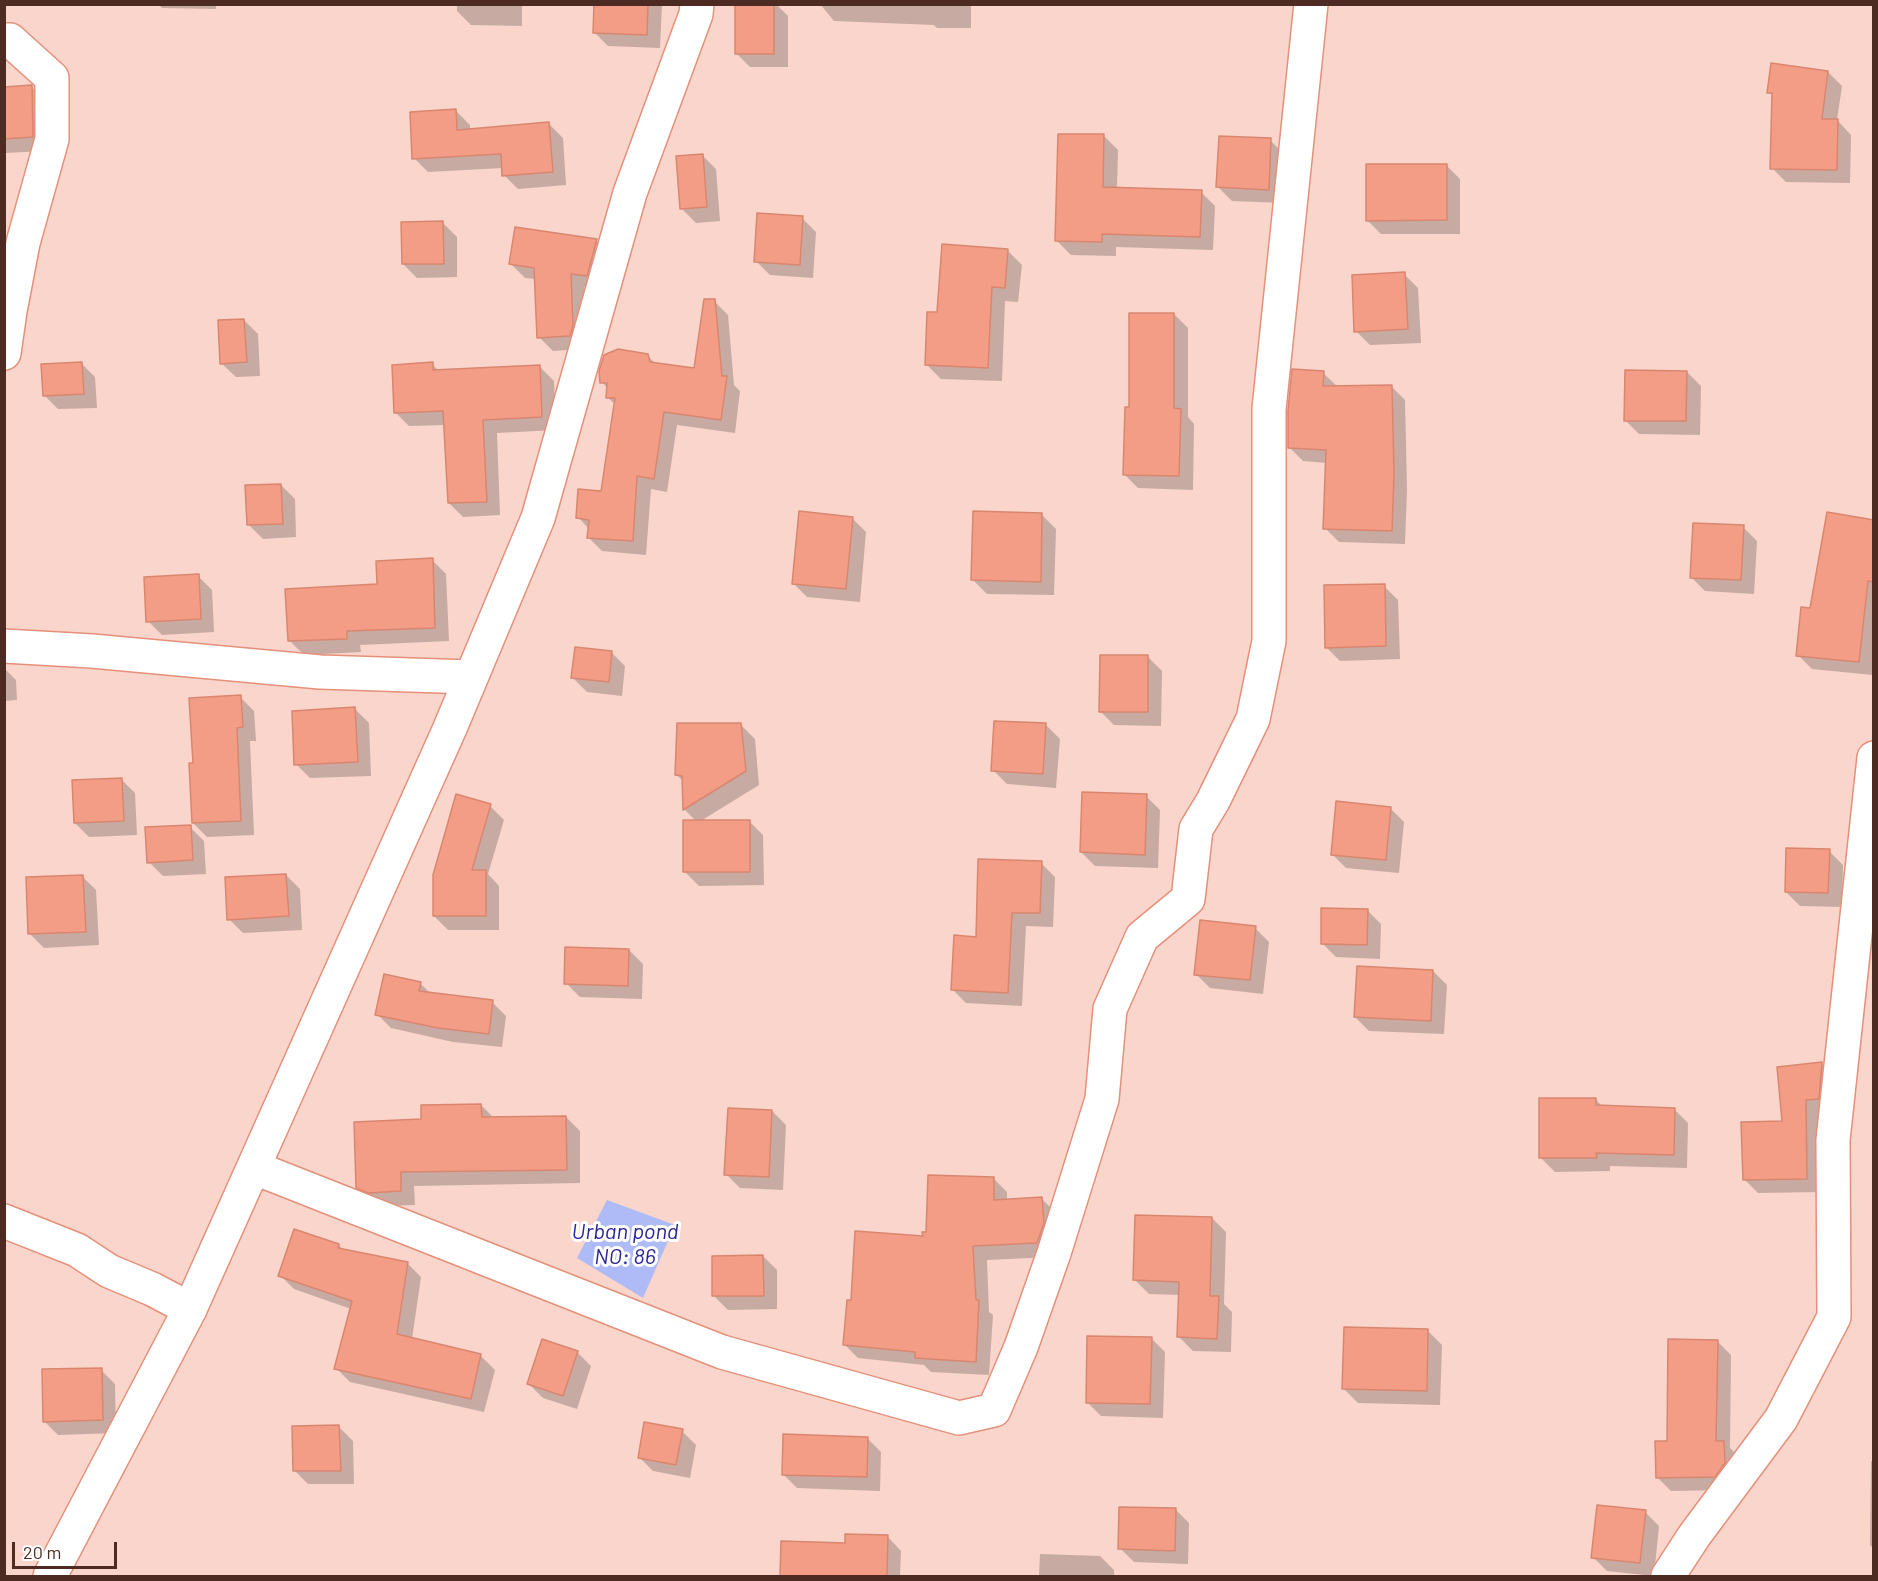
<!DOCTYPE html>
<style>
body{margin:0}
#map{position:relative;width:1878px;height:1581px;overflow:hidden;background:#f9d5cb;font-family:Barlow,sans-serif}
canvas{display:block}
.frame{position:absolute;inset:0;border:6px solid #4d2b22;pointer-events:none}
.scale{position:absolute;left:12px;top:1542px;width:105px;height:27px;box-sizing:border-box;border:3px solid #4d2b22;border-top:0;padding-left:8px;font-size:18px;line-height:21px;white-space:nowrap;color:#4d2b22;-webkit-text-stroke:4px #fff;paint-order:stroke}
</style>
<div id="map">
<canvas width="1878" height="1581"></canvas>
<div class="frame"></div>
<div class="scale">20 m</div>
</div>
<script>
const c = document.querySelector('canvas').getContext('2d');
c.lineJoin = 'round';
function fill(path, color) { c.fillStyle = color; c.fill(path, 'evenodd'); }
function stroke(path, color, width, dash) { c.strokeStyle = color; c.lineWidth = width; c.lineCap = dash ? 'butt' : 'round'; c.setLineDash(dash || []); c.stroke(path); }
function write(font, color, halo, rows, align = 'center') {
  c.font = font + ' Barlow,sans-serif'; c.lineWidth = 6; c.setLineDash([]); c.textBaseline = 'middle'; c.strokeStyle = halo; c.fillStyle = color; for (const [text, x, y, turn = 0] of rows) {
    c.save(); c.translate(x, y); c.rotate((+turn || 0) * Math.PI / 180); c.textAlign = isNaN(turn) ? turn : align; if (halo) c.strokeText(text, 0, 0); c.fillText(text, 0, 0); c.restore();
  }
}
const water = new Path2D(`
 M607,1200L675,1225L643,1298L577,1258Z`);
const shadow = new Path2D(`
 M158,4H216V9L162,8Z
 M457,4H522V26L471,25L457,11Z
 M596,4H662L660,48L608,46L594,32Z
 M736,4H776L788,16V67H750L736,53Z
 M820,4H971V28H937L934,25L834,21Z
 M1828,72L1842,86L1837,120L1851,135L1850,183L1786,182L1772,168L1774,97L1769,92Z
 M32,87L46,101V151L4,153V88Z
 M456,111L470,125V130L549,124L563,138L566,185L518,189L504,175L503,168L428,172L414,158Z
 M1104,136L1118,150L1117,189L1201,192L1215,206L1213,250L1116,247V256L1071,255L1057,241Z
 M1270,140L1284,154L1282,203L1232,201L1218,187Z
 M702,155L716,169L720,221L696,223L682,209Z
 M1446,165L1460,179V234H1381L1367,220Z
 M802,218L816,232L813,278L770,275L756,261Z
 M443,223L457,237V277L417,278L403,264Z
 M516,228L597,241L611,255L601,289L584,287L586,340L584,349L553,351L539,337L536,279L525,278L511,264Z
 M1008,251L1022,265L1018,302L1005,301L1002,381L941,379L927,365L939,314Z
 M1404,274L1418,288L1421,343L1370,345L1356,331Z
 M714,301L728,315L734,385L740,391L735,433L677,425L667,492L651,489L646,555L602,551L588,537L589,529L578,517L602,493L616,405L608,398V389L602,382L647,355L657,365L695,370Z
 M1174,314L1188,328V417L1194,424L1193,490L1138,488L1124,474L1131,409Z
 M244,320L258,334L260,376L236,377L221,363Z
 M81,363L95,377L97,408L58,409L44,395Z
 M432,364L439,371L540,367L554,381L556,430L497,433L500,515L463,517L449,503L445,425L409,426L395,412Z
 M1687,372L1701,386L1700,435L1639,434L1625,420Z
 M1323,373L1338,387L1391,386L1405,400L1407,490L1405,544L1339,542L1325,528L1327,463L1303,461L1289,447Z
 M281,485L295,499L296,537L263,539L249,525Z
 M1042,515L1056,529L1054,595L987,594L973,580Z
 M852,518L866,532L860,602L807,597L793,583Z
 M1874,522L1873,675L1812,669L1798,655L1811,609Z
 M1743,527L1757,541L1754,594L1705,591L1691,577Z
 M432,560L446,574L449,641L360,645L361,652L304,655L290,641L379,586Z
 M198,576L212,590L214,632L162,635L148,621Z
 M1384,586L1398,600L1400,659L1340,661L1326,647Z
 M611,652L625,666L622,696L587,692L573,678Z
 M1148,657L1162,671L1161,726L1114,725L1100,711Z
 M4,668L16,680L17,700L4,701Z
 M240,697L254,711L256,741H250L254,835L207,837L193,823L194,764Z
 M355,709L369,723L371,776L310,778L296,764Z
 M741,725L755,739L759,785L699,822L749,821L763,835L764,885L699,886L685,872L697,822L684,809V782L677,775Z
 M1046,725L1060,739L1056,788L1007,784L993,770Z
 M121,779L135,793L137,835L89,837L75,823Z
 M1146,796L1160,810L1158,868L1095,866L1081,852Z
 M490,806L504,820L488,874L499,886V930H448L434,916Z
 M1390,808L1404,822L1399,873L1346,868L1332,854Z
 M190,827L204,841L206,874L163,876L149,862Z
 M1829,851L1843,865L1842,907L1800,906L1786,892Z
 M1041,863L1055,877L1053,927L1026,926L1022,1006L966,1003L952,989L977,938Z
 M286,875L300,889L302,930L243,933L229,919Z
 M82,876L96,890L99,945L44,948L30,934Z
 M1367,910L1381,924L1380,959L1336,957L1322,943Z
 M1255,928L1269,942L1263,994L1210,988L1196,974Z
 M629,950L643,964L642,999L580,997L566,983Z
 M1433,971L1447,985L1444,1034L1369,1031L1355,1017Z
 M420,983L431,994L492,1002L506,1016L502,1047L453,1042L391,1028L377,1014Z
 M1822,1064L1836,1078L1832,1112L1819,1114L1821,1192L1758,1193L1744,1179L1784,1122L1779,1068Z
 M1595,1099L1603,1107L1674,1109L1688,1123L1687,1168L1610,1166V1171L1555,1172L1541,1158Z
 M481,1105L494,1118L566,1117L580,1131V1183L414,1186L415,1205L384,1206L371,1201L357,1187L423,1121Z
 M772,1111L786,1125L783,1190L740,1188L726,1174Z
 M993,1178L1007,1192V1200L1042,1199L1056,1213L1051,1257L987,1260L989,1312L993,1315L989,1375L931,1372L924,1365L858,1358L844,1344L852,1302Z
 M1212,1218L1226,1232L1224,1304L1232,1312L1231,1352L1193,1351L1179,1337L1180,1295L1149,1294L1135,1280Z
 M339,1245L344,1251L407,1263L421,1277L412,1339L481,1356L495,1370L484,1412L350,1382L336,1368L351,1309L294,1289L280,1275Z
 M763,1256L777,1270V1309L728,1310L714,1296Z
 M1428,1331L1442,1345L1440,1405L1358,1403L1344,1389Z
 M1151,1338L1165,1352L1163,1418L1101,1416L1087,1402Z
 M1717,1341L1731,1355L1730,1448L1738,1456L1729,1490L1671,1491L1657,1477L1668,1443Z
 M577,1352L591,1366L577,1409L543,1398L529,1384Z
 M101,1370L115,1384L116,1433L58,1435L44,1421Z
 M339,1427L353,1441L354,1484H308L294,1470Z
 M682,1431L696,1445L690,1478L653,1471L639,1457Z
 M867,1438L881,1452L880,1491L797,1488L783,1474Z
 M1871,1461H1874V1549L1870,1545Z
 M1175,1509L1189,1523L1188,1564L1134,1562L1120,1548Z
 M1645,1512L1659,1526L1654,1576L1607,1571L1593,1557Z
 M887,1536L901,1551L900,1576H781L782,1543L846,1544Z
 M1040,1554L1100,1556L1114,1570V1576H1039Z`);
const building = new Path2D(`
 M594,4H648L647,35L593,33Z
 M735,4H774V54H735Z
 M1771,63L1828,71L1822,119H1838L1837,170L1770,169L1772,93H1767Z
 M32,85L33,137L4,139V87Z
 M456,109L457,130L549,122L553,172L502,176L501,154L412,159L410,112Z
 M1058,134H1104L1103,187L1202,190L1200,237L1102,234V242L1055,241Z
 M1219,136L1271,138L1269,190L1216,187Z
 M703,154L707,207L680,209L676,156Z
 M1366,164H1447V220L1366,221Z
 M757,213L803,216L800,265L754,262Z
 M443,221L444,264H402L401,222Z
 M515,227L597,239L587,276L571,274L573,325L570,336L537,338L534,268L509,264Z
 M942,244L1008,249L1005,288L992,287L988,368L925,365L927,312H937Z
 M1405,272L1408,329L1354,332L1352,275Z
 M704,299H715L722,376H727L721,420L664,412L654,479L637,476L633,541L587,538L589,520L576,518L578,489L601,491L615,398H606L607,383H600L599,371L604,355L618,349L648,354L650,362L694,368Z
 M1129,313H1174V408L1181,409L1179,476L1123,475L1125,407H1129Z
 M244,319L247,362L220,364L218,320Z
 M82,362L84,394L43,396L41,364Z
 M433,362V370L540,365L542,417L483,420L487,502L448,503L443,411L394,413L392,365Z
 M1292,369L1324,371L1323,386L1392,385L1394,475L1392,531L1323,529L1326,450L1288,448V410Z
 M1625,370L1687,371L1686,421H1624Z
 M281,484L283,524L247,525L245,485Z
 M799,511L853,517L846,589L792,584Z
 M973,511L1042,513L1041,582L971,580Z
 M1827,512L1874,520V582L1868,581L1859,662L1796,656L1801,607L1810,608Z
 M1693,523L1744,525L1741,580L1690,578Z
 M433,558L435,628L347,631V639L288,641L285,589L377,584L376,561Z
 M199,574L201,619L146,622L144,577Z
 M1385,584L1386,646L1325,648L1324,585Z
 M575,647L612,651L609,682L571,678Z
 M1100,655H1148V712H1099Z
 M241,695L243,727L237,728L241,821L192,823L189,763H193L189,698Z
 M355,707L358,762L294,765L292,711Z
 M994,721L1046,723L1043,774L991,771Z
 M677,723H741L746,771L683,810L682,776L675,775Z
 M122,778L124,821L74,823L72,780Z
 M1082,792L1147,794L1145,855L1080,852Z
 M456,794L491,804L472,870H486V916H433V875Z
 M1336,801L1391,807L1386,860L1331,855Z
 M683,820H750V872H683Z
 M191,825L193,860L147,863L145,827Z
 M1786,848L1830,849L1828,893L1785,892Z
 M978,859L1042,861L1040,913H1012L1008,993L951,990L954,935L976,937Z
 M286,874L289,916L227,920L225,877Z
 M83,875L86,932L28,934L26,877Z
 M1321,908L1368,909L1367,945L1321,944Z
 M1200,920L1256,926L1250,980L1194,975Z
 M565,947L629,949L628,986L564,984Z
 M1357,966L1433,970L1431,1021L1354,1017Z
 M384,974L421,982L419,991L493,1000L489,1034L438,1028L375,1015Z
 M1822,1062L1819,1099L1806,1100L1807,1179L1743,1180L1741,1122L1782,1121L1777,1067Z
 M1539,1098H1596V1105L1675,1108L1674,1155L1596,1153L1597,1158H1539Z
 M481,1104L482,1117L566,1116L567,1170L401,1172V1191L368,1193L356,1188L354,1122L421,1119V1105Z
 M728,1108L772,1110L769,1177L724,1175Z
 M928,1175L994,1177V1200L1042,1197L1044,1223L1037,1243L973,1246L976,1300H979L976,1362L915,1358V1352L843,1345L847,1300H851L855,1231L923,1236L922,1232H926Z
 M1135,1215L1212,1217L1210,1296H1219L1217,1339L1177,1337L1179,1282L1133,1280Z
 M294,1229L339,1244L338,1248L408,1262L397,1334L481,1354L471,1399L334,1369L352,1301L278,1276Z
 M763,1255L764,1296H712V1256Z
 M1344,1327L1428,1329L1427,1391L1342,1389Z
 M1087,1336L1152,1337L1150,1404L1086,1403Z
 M542,1339L578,1351L563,1396L527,1384Z
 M1668,1339L1718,1340L1716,1441H1724L1725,1463L1715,1477L1656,1478L1655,1441H1667Z
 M102,1368L103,1420L43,1422L42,1369Z
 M644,1422L683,1429L676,1465L638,1458Z
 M339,1425L341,1471H293L292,1426Z
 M783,1434L868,1437L867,1477L782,1475Z
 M1597,1505L1646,1510L1640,1563L1591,1558Z
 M1119,1507L1176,1508L1175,1551L1118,1549Z
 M845,1534L888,1535L887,1576H780L781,1541L845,1543Z`);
const street = new Path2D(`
 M4,40H10L52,78V139L23,243L10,311L4,353
 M4,646L92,651L320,672L471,677
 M255,1168L722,1352L959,1418L994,1410L1021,1347L1054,1253L1102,1099L1110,1009L1142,937L1188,899L1196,829L1213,801L1253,719L1269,641V409L1311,4
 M4,1221L77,1250L109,1271L152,1289L190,1309
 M1668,1576L1694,1536L1781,1419L1834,1317L1833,1140L1874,758`);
const secondary = new Path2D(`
 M50,1576L190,1309L450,728L538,518L630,193L696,14L697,4`);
const waterNames = [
 ["Urban pond",625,1232],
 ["NO: 86",625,1257]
];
fill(water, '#afbbf7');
fill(shadow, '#0003');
fill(building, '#f39d87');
stroke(building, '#d98670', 1.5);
stroke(street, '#e4907a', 36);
stroke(secondary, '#e4907a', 36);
stroke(street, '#fff', 33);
stroke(secondary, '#fff', 33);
write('italic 22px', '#2a2695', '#fff', waterNames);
</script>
